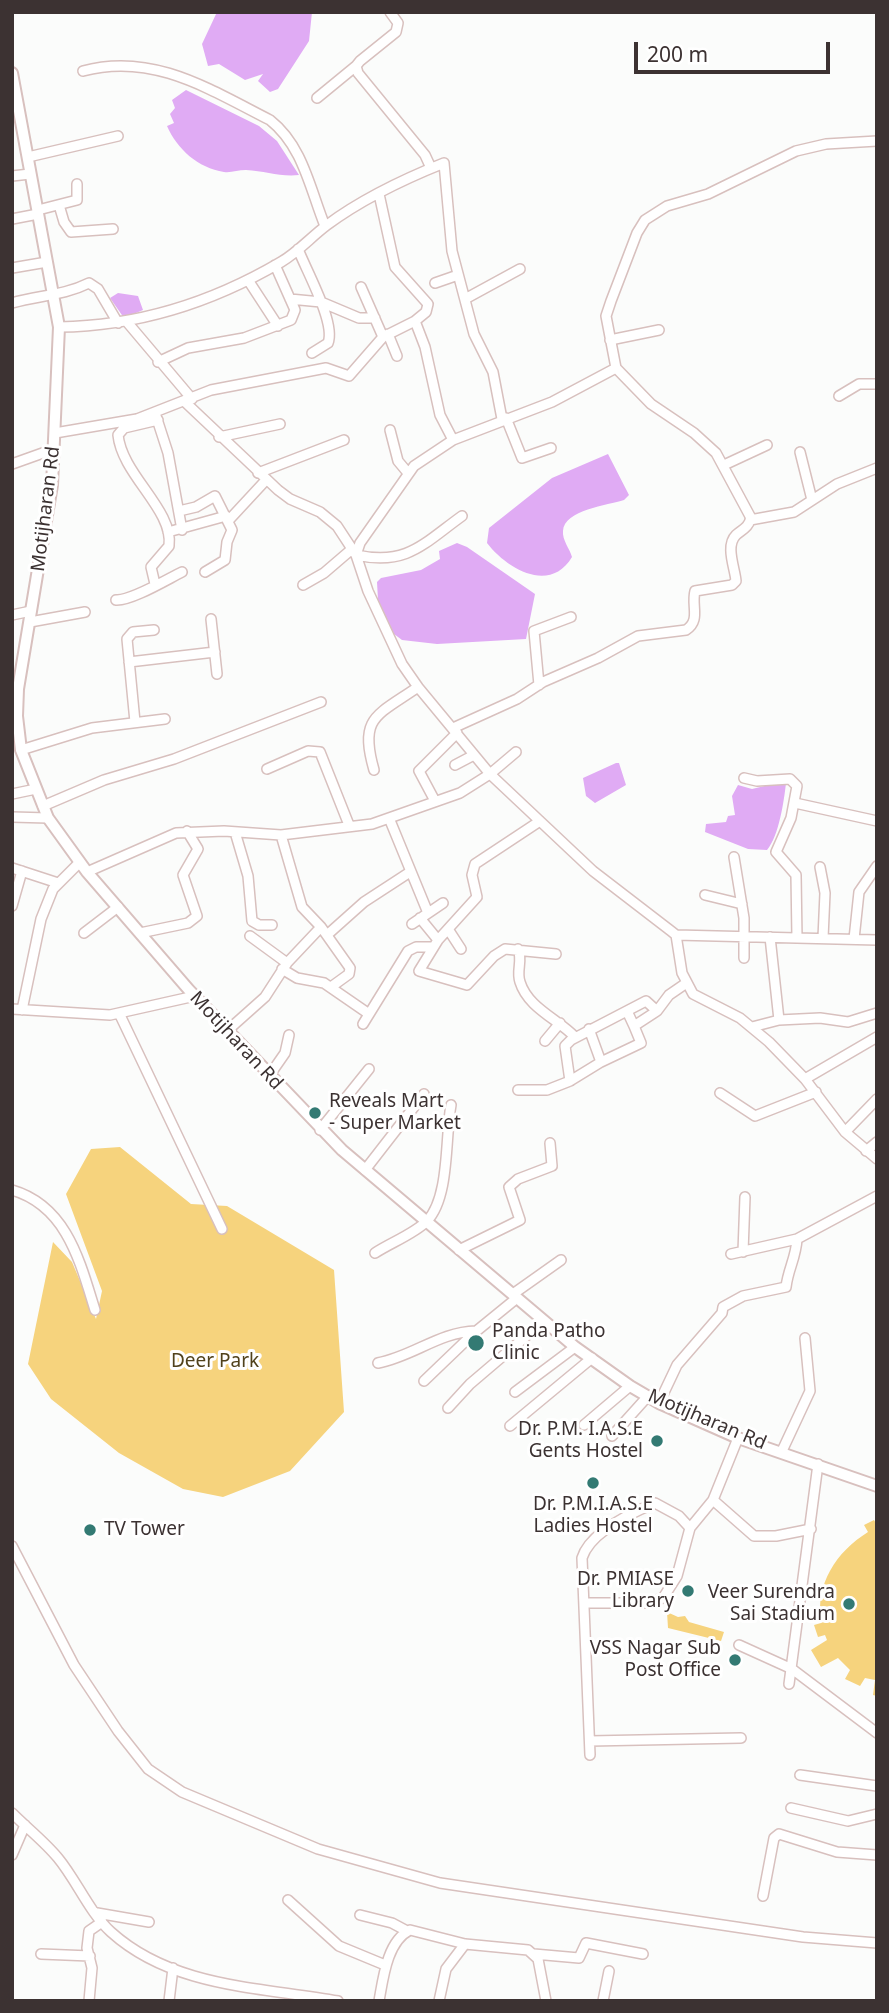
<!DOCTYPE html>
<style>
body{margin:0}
#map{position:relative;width:889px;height:2013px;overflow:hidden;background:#fbfcfb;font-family:"Noto Sans",sans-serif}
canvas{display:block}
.frame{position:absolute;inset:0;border:14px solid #3c3232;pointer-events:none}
.scale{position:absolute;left:634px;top:42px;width:196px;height:32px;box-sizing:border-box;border:4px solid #3c3232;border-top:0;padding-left:9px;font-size:21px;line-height:24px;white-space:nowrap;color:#3c3232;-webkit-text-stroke:5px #fff;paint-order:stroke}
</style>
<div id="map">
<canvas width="889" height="2013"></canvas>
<div class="frame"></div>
<div class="scale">200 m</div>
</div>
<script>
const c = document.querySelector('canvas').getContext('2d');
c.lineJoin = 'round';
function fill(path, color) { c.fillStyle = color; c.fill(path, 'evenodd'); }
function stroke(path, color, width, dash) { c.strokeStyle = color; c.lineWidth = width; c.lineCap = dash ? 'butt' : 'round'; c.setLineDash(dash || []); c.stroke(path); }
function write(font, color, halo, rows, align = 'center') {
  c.font = font + ' "Noto Sans",sans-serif'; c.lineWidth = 6; c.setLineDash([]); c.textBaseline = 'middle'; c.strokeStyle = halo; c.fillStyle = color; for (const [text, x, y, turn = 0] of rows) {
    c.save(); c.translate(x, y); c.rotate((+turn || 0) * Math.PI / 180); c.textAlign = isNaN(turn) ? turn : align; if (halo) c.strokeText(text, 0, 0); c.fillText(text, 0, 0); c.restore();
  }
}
const green = new Path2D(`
 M120,1147L191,1204L227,1206L334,1270L344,1412L290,1471L223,1497L183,1489L119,1453L51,1399L28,1364L53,1242L72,1262L96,1319L102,1291L66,1194L91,1149Z
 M874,1520L877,1525V1696L873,1695L875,1680L865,1678L860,1686L845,1679L850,1670L838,1658L821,1667L811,1650L827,1640L825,1635L818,1637L814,1625L821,1623C815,1584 836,1552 868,1532L864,1525Z
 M667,1612L678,1617L685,1616L689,1622L724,1632L721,1641L668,1628Z`);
const water = new Path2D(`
 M217,12H312L309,41L278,89L270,92L258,81L263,74L245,80L219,64L208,66L202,44Z
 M186,90L259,126L277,141L299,175C280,177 265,171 246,170C238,170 231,173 224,172C198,168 177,149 167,126L174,123L170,114L175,108L172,100Z
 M118,293L138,296L143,310L124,318L110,298Z
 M608,454L629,495L624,500C608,505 564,510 563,531C562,540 570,549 572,557C550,594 507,569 487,543L489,528L552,478Z
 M457,543L467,547L535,594L526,639L437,644L402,640L394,634L378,600L377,582L381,578L421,570L440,559L439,551Z
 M616,763H619L626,785L595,803L586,796L583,778Z
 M781,782L786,783C784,801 779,836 767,850L748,849L705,832L706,824L726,822L728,816L735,815L732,796L738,785L752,789Z`);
const minor = new Path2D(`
 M390,12L398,23L396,32L360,61L356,66L358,73L425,155L431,168
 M83,71C152,52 209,89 270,120C303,146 310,189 325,226
 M317,98L356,66
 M28,157L118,136
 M12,176L30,174
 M379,194L395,267L428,304L426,312L415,321
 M59,205L64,222L71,232L113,229
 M38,210L77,200V184
 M12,219L38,214
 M298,249C306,270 336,323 328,343L312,353
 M12,268L47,262
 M248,280L278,326
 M435,283L458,275
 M361,287L383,337
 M290,299L321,302L359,318H375
 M465,299L520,269
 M12,303C39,295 63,296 89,283L98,289L118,323
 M127,322L192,399
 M59,327C137,326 213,302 281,262C298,252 311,237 327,225C362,199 404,179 444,163L452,251L474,334L493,372L502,419
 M388,334L397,356
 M610,340L659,330
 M158,362L188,348L244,338L291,320L295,310L275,265
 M839,396L859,384H877
 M185,402L278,490L290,499L320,512L337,526L356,555L368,591L402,664L418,687L490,774L593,871L671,931L676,935L877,940
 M156,416L168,453L182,530
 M506,418L522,458L551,448
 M390,430L398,461L408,473
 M55,433L137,419L211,390L326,368L349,376L383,337L415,321L425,347L440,415L453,440
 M219,437L280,424
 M800,452L812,500
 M12,464L54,449
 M724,465L767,445
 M258,473L344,440
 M179,511L196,507L215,496L232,530L227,542L225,560L205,572
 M750,520L794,512L837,484L877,468
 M228,521L266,480
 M168,532L226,516
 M356,555L360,543L414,466L453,440L552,402L616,368
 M356,555C407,566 423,544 462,516
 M155,584L151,567L169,546C174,510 122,475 118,435L124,428L158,420
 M303,585L324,573L352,549
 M116,600C131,601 166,580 182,572
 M12,615L31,611
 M211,619L217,674
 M30,622L85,612
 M129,662L215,652
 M539,685L534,631L571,617
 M135,722L127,639L133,632L154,630
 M453,728L517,699L543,682L598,658L638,636L686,630C701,620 691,606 695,591L732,585L736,581C735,568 725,546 736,535C743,529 748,528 751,518L716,453L694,433L651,404L616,368L606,316L611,301L637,233L645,220L667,206L708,194L796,151L826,144L877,141
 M21,750L92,728L165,719
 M455,765L474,755
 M267,769L308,751L320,752L349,825
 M374,770C359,717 376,716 418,687
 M744,778L757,781L790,779L797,786L791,818L776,852L796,875L797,938
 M12,794L36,789
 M435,801L419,771L457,733
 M795,803L877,821
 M43,806L104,780L174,759L321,702
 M12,817L48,818
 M389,818L428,913
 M540,821L475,864L472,875L477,897L438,940L419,971L467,985L494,956L505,949L556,954
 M235,832L248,876L252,921L259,925H272
 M281,835L302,907L321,927L350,968L349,974L331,987
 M734,857L744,918V958
 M820,867L825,893L823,938
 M12,868L58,883
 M87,872L176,833L224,831L281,835L372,824L460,793L490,774L516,752
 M705,895L742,904
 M12,906L22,871
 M420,918L438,940
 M412,924L443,903
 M448,929L461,949
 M84,933L118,907
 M140,933L188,923L197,916L183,875L198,849L187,831
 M327,935L364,902L410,872
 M676,935L682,973L693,994L740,1018L769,1042L805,1079L845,1132L877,1159
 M770,937L779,1020
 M854,939L859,892L877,866
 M518,949C523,961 516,970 520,982C528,1008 558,1019 575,1037
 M287,963L321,927
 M282,969L297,978L324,983L369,1014
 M12,1009L110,1015L195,996
 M22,1010L41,919L53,889L80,862
 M627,1011L634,1026L657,1011
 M119,1013L222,1229
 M363,1024L408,951L416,947H433
 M752,1027L779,1020L820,1018L848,1022L877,1013
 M589,1029L601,1062L641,1043L634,1026
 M228,1030L265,997L287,963L250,936
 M545,1041L560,1023
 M269,1076L285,1053L289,1035
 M805,1079L877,1037
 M570,1081L601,1062
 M518,1090H547L570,1081L565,1046L571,1040L646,1001L657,1011L669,995L685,984
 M720,1093L755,1116L816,1092
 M320,1130L369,1069
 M845,1132L877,1099
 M866,1151L877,1142
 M365,1170L424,1094
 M12,1190C67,1206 80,1262 95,1310
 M459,1250L520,1220L509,1187L518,1179L552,1166L550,1143
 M743,1252L745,1197
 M375,1253C390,1243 414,1234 427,1221C450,1197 445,1137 451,1105
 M731,1254L797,1239L877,1196
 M513,1294L561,1260
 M378,1363C414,1356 439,1332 476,1331
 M424,1381L474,1333L517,1298
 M515,1392L575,1347
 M659,1403L677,1365L722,1313L723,1307L743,1296L786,1287C788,1269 796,1258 797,1239
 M448,1408L470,1384L544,1321
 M584,1425L630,1386
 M510,1426L592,1358
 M612,1436L648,1396
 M782,1451L810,1391L805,1338
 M713,1500L754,1536H776L811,1529
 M12,1546L74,1665L118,1731L148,1769L182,1792L318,1849L440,1883L803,1937L877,1943
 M584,1603H646L663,1598L677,1576L690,1528L713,1500L738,1438
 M739,1645L792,1669L877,1733
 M789,1684L818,1464
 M590,1741L741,1738
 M590,1755L582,1558C590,1532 631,1513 655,1503L679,1516L690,1528
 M800,1775L877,1786
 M791,1808L848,1821L877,1814
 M12,1813C27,1828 45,1842 58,1858C77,1881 89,1912 111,1932C173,1988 261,1987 338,2001
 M12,1855L25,1825
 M763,1896L774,1838L779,1834L837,1852L877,1855
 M288,1900L339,1946L385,1965
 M97,1913L149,1922
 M360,1915L392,1923L407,1931
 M41,1954L90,1956
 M534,1954L579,1958L586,1943L643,1954
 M89,2001L92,1968L87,1948L89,1931L102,1922
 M169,2001L173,1968
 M379,2001C383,1979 387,1941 410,1930L465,1944L528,1950L538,1959L546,2001
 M439,2001L446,1969L465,1944
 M603,2001L609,1971`);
const major = new Path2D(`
 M12,73L59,327L52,485L18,689L17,716L21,750L48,818L87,872L189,990L342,1150L575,1347L630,1386L659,1403L738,1438L877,1486`);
const markers = [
 [315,1113,7,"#337a73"],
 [476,1343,9,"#337a73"],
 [657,1441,7,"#337a73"],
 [593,1483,7,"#337a73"],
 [90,1530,7,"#337a73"],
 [688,1591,7,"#337a73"],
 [849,1604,7,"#337a73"],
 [735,1660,7,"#337a73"]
];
const streetNames = [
 ["Motijharan Rd",46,509,-83],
 ["Motijharan Rd",236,1041,47],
 ["Motijharan Rd",707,1420,23]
];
const poiNames = [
 ["Reveals Mart",329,1102,"left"],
 ["- Super Market",329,1124,"left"],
 ["Panda Patho",492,1332,"left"],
 ["Clinic",492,1354,"left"],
 ["Dr. P.M. I.A.S.E",643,1430],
 ["Gents Hostel",643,1452],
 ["Dr. P.M.I.A.S.E",593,1505,"center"],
 ["Ladies Hostel",593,1527,"center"],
 ["TV Tower",104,1530,"left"],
 ["Dr. PMIASE",674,1580],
 ["Library",674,1602],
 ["Veer Surendra",835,1593],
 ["Sai Stadium",835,1615],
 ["VSS Nagar Sub",721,1649],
 ["Post Office",721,1671]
];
const parkNames = [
 ["Deer Park",215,1362]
];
fill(green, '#f6d37d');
fill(water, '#e0abf4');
stroke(minor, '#d8c0be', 12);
stroke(major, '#d8c0be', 14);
stroke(minor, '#fff', 9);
stroke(major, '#fff', 10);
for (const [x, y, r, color] of markers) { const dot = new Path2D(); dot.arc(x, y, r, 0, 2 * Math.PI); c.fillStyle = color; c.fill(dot); stroke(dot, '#fff', 2.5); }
write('19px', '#3c3232', '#fff', streetNames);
write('19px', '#3c3232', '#fff', poiNames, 'right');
write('19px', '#51421c', '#fff', parkNames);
</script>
